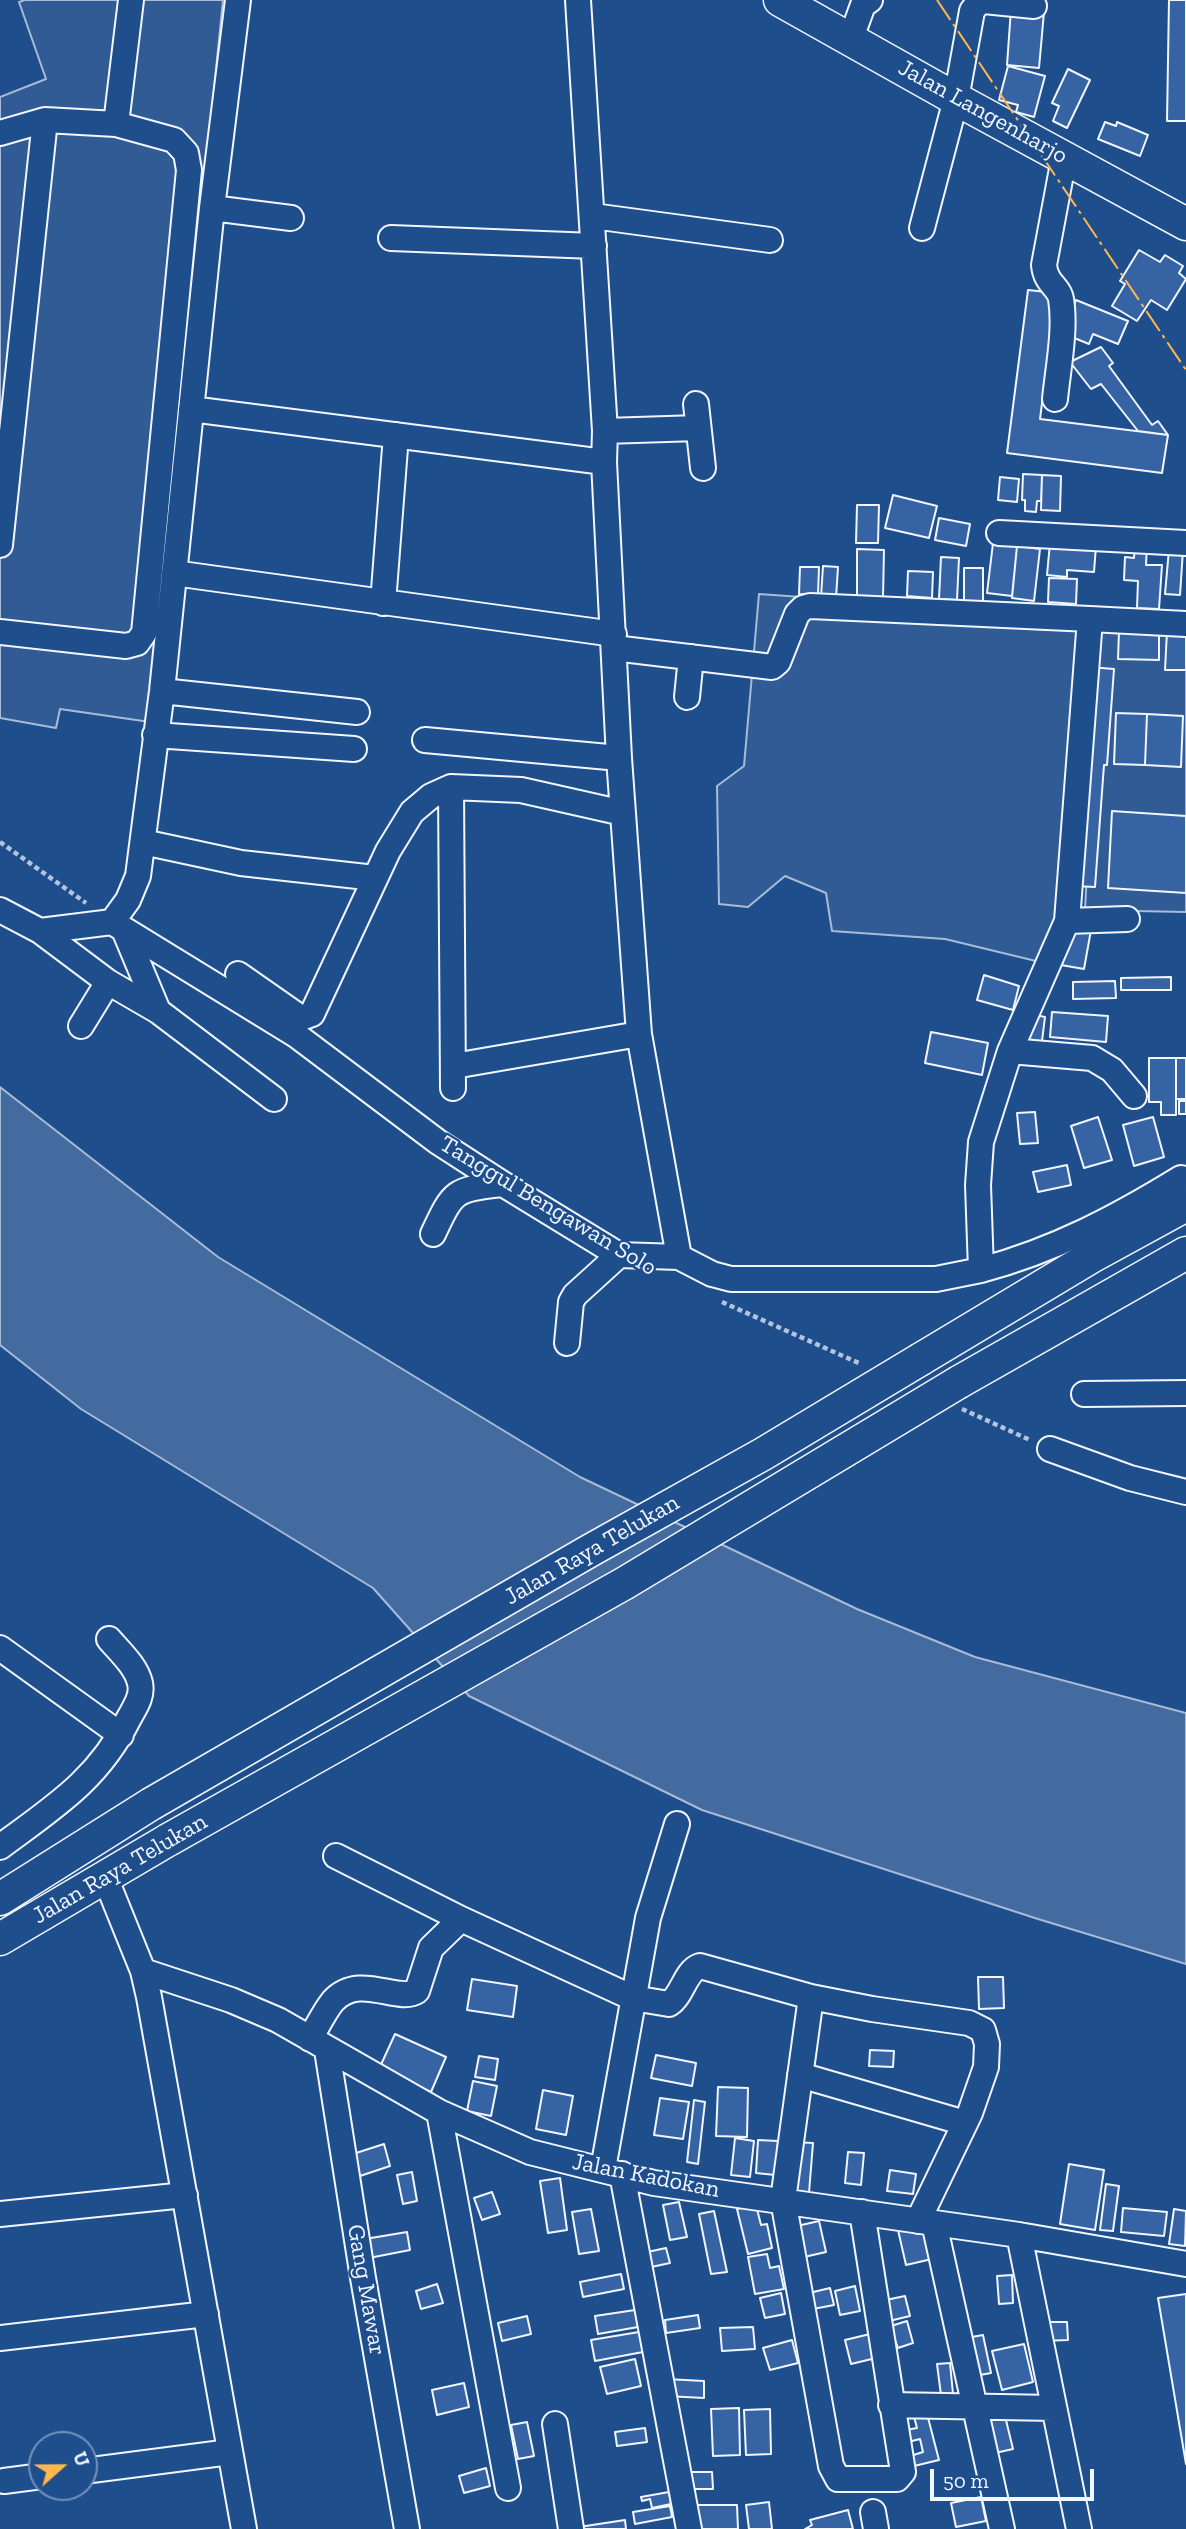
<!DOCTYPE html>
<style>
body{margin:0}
#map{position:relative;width:1186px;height:2529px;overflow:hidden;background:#1f4e8c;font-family:"Zilla Slab",serif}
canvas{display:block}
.north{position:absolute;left:28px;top:2431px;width:70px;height:70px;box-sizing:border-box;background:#1f4e8c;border:2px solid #7391ba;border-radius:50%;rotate:69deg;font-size:19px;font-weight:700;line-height:28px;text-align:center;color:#f2f6ff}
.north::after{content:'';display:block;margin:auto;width:24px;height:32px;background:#ffb74d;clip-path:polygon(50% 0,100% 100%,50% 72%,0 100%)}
.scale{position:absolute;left:930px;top:2469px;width:164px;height:32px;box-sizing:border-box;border:4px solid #f2f6ff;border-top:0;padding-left:9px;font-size:21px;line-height:24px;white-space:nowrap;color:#f2f6ff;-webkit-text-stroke:5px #1f4e8c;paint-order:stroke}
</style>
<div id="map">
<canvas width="1186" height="2529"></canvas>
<div class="north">U</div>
<div class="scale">50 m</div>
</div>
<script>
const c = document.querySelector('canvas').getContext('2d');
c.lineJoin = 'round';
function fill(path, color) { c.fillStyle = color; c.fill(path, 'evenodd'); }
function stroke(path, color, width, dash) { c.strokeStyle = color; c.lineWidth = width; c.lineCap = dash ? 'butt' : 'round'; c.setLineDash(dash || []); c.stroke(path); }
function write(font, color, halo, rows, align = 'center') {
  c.font = font + ' "Zilla Slab",serif'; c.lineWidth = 5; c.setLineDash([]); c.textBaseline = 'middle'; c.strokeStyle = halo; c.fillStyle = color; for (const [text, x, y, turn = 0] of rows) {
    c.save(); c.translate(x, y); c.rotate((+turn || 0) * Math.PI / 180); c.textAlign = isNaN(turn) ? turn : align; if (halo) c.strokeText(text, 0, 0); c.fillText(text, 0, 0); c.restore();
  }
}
const built = new Path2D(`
 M25,0H223L150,722L60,709L56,728L0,718V97L46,79L19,2Z
 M759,594L1084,617L1065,888L1040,962L945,939L832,931L826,893L785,876L748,907L719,904L717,786L744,766Z
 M1100,618L1186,621V912L1085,910Z`);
const water = new Path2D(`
 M0,1087L218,1257L580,1477L857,1609L975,1657L1186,1713V1964L1038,1919L702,1810L469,1696L373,1588L81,1409L0,1345Z`);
const building = new Path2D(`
 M1169,0H1186V121H1167Z
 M1011,9L1044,12L1039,68L1007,65Z
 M1008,66L1045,76L1034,117L1016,112L1018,105L999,100Z
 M1068,69L1090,80L1067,128L1053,121L1059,106L1052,103Z
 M1105,122L1116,126L1117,122L1148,135L1140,156L1098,139Z
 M1139,250L1160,262L1165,255L1183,266L1179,273L1186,279L1167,310L1151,300L1137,321L1112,306L1125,284L1120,281Z
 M1028,290L1056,293L1040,419L1168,435L1162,473L1007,453Z
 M1076,300L1128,321L1118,344L1093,334L1089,344L1062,333Z
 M1101,347L1113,363L1109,366L1152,425L1158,421L1168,435L1138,431L1101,384L1091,389L1070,362Z
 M1023,474L1042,475L1041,501H1037L1036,512L1025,511V500H1022Z
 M1042,475L1061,476L1060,511L1041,510Z
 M1000,477L1019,479L1017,502L998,500Z
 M893,495L937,506L929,538L885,528Z
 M857,505H879L878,543H856Z
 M939,518L970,524L966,546L935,540Z
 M993,543L1017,546L1012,596L987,593Z
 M1050,543L1096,546L1094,572L1067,570V577L1047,575Z
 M1135,544H1147L1146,565H1162L1159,609L1137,608L1138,581L1124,580L1125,557L1134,558Z
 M1017,546L1040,549L1034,601L1012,598Z
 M857,549L884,550L883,598L857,597Z
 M1169,549L1183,550L1180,595L1165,594Z
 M941,557L959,558L957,600L939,599Z
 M823,566L838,567L836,598L821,597Z
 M800,567H819L818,595L799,594Z
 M964,568H983V602H964Z
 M908,571L933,572L932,598L907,596Z
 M1049,578L1077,579L1076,604L1048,602Z
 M1119,631L1159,632V660L1118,659Z
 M1167,631L1186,632V670H1165Z
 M1090,667L1114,669L1107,765H1104L1095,887L1075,886Z
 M1116,713L1147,714L1145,765L1114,764Z
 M1147,714L1183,716L1181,767L1145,765Z
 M1112,811L1186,816V893L1108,888Z
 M1067,926L1091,930L1084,969L1061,965Z
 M984,975L1019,986L1013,1010L977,1000Z
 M1171,977V990H1121V978Z
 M1115,981L1116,998L1073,999V982Z
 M1052,1012L1108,1016L1106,1042L1050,1037Z
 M1030,1014L1045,1017L1042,1041H1024Z
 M931,1032L988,1043L982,1075L925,1063Z
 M1149,1058H1176V1115H1161V1102H1149Z
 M1176,1058H1186V1099H1176Z
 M1179,1101H1186V1114H1179Z
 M1035,1112L1038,1143L1020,1144L1017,1113Z
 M1098,1117L1112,1160L1084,1168L1071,1126Z
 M1153,1117L1164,1157L1134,1166L1123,1125Z
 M1067,1165L1071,1185L1038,1192L1033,1172Z
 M978,1977H1003L1004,2008L979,2009Z
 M472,1979L517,1986L513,2017L467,2010Z
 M395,2034L446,2057L431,2092L379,2069Z
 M870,2050L894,2051L893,2067L869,2066Z
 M656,2055L696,2063L692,2086L651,2078Z
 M479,2056L498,2059L495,2080L475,2077Z
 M473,2081L497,2086L491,2116L467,2111Z
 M718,2087L748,2088L747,2137L716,2136Z
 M543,2090L573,2096L566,2135L536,2129Z
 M660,2098L689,2102L683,2139L654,2135Z
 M694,2100L705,2102L698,2164L687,2162Z
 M735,2138L754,2141L750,2177L731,2175Z
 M758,2140L778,2141L775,2175L756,2173Z
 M794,2142L813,2143L809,2193L790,2192Z
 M384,2144L390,2166L360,2176L353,2154Z
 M848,2152L864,2153L861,2185L845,2183Z
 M1069,2164L1104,2170L1095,2230L1060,2224Z
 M890,2170L916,2174L913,2194L887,2191Z
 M412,2172L417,2201L403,2204L397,2175Z
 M560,2178L567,2230L548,2233L540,2181Z
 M1106,2184L1119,2186L1113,2231L1100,2230Z
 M492,2192L500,2214L482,2220L474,2198Z
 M679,2202L687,2237L670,2240L663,2205Z
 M756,2205L761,2225L767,2224L772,2248L748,2254L737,2209Z
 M1123,2208L1167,2212L1164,2236L1121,2232Z
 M591,2209L599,2251L579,2254L572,2212Z
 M1174,2209L1186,2211L1185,2246L1169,2244Z
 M714,2211L727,2272L711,2274L699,2214Z
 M819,2221L826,2252L804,2257L797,2226Z
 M924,2224L932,2259L906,2265L898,2230Z
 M407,2232L410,2250L369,2258L365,2239Z
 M666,2248L670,2263L642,2269L638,2254Z
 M767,2254L770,2268L779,2266L784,2289L755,2294L748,2257Z
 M621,2274L624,2289L583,2297L580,2282Z
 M1012,2275L1013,2303L999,2304L997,2276Z
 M437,2284L443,2303L421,2309L416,2291Z
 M855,2286L860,2311L840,2315L835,2291Z
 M830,2288L834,2305L808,2310L805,2294Z
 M781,2293L785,2314L765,2318L760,2298Z
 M1186,2294V2464L1158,2298Z
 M905,2296L910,2316L885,2322L881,2301Z
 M635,2310L638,2327L598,2334L595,2316Z
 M698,2315L700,2328L666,2333L665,2320Z
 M527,2316L531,2334L502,2341L498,2323Z
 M907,2321L913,2343L898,2348L895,2340L885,2342L891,2326Z
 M1042,2322H1067L1068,2340L1043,2341Z
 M753,2327L755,2349L722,2351L720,2328Z
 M639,2332L643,2352L595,2361L591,2340Z
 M870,2334L876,2358L851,2364L845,2340Z
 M983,2335L991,2373L969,2377L961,2339Z
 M792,2340L798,2363L770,2370L763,2348Z
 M1024,2344L1033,2382L1002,2390L992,2351Z
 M635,2359L641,2386L607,2394L600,2367Z
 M950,2363L953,2394L941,2395L937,2364Z
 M666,2379L704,2381V2398L666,2396Z
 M464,2383L469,2407L437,2415L432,2390Z
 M739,2408L740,2455L713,2456L711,2409Z
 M770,2409L771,2454L746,2455L744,2410Z
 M926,2410L939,2460L910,2467L907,2457L923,2452L920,2439L904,2443L901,2431L917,2428L913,2413Z
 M1005,2416L1013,2449L995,2453L987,2421Z
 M527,2422L534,2456L518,2459L511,2425Z
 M645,2428L647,2442L617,2446L615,2432Z
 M486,2468L490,2486L464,2493L459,2476Z
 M685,2472H712L713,2489H686Z
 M669,2492L671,2504L652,2508L650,2499L642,2501L641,2497Z
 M981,2497L986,2521L956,2527L951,2503Z
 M769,2502L772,2529H749L746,2505Z
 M694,2505H737L738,2529H695Z
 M670,2506L672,2517L635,2524L633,2512Z
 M848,2510L853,2529H805L812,2525L810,2520Z
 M625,2520L626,2529H579V2527Z`);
const path = new Path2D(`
 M0,842L86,903
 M722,1302L861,1364
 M962,1409L1030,1440`);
const minor = new Path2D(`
 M578,0L605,431L604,462L619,758L639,1034L679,1257L712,1274L731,1279H936L981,1270L978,1185L981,1142L1010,1051L1067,921L1090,619L1186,624
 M851,38L863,5L870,0
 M0,133L45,120L116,124
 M212,208L291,218
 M593,216L770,240
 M922,228L956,99L972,11L978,3L984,1L1034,6
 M391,238L594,246
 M1055,399C1058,369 1066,329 1061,299C1059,286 1046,285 1044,265L1064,158
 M696,404L703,468
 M191,409L604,462
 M605,431L698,428
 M999,533L1186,543
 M0,545L45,120
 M174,573L614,634
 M383,603L396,435
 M0,632L126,646L137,643L144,633L189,170L186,153L174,140L116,124L131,0
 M614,648L772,667L778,662L797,614L803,608L810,606L1090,619
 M162,691L357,712
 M687,697L691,657
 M155,735L354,749
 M425,740L619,758
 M451,787L453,1088
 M143,842L241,863L375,878
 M0,910L40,931L112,922L128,900L138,876L162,691L212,208L238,0
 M1067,921L1127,919
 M112,922L296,1035L438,1142L503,1184L619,1255
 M40,931L108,982
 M125,932L158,1011L274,1099
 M238,974L301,1018L312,1014L388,851L412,812L431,796L451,787L521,790L623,813
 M81,1026L108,982L158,1011
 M1010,1051L1092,1058L1112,1070L1134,1096
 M454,1066L639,1034
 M433,1234C454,1189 454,1190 503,1184
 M981,1270C1055,1250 1116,1218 1181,1178
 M567,1343L571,1302L575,1295L619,1255L679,1257
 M1084,1394L1186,1393
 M1050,1449L1130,1478L1186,1492
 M0,1648L121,1735
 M0,1847C54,1807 98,1780 129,1718C135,1707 143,1696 140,1683C136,1666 120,1652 109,1639
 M336,1856L461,1919L633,1998L669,2004C683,1995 685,1971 700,1966L811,1997
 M105,1877L143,1971L149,1997L244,2529
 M143,1971L231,2000L278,2020L439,2112L530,2152L654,2183L1019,2235L1186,2264
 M310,2039C317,2027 324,2012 333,2001C360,1972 398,2004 417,1991L431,1948L461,1919
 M327,2050L363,2278L407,2529
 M800,2075L965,2123
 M439,2112L508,2488
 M603,2169L648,1918L677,1824
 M622,2174L689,2529
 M862,2212L903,2472L897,2479H838L831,2466L783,2200L811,1997L872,2009L969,2023L983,2030L987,2044L986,2067L970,2113L918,2221
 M0,2214L185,2195
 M934,2223L1002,2529
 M1019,2235L1079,2529
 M0,2338L206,2314
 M891,2405L1054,2408
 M555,2424L571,2529
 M84,2471L230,2452
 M4,2481L42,2476
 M873,2512L876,2529`);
const major = new Path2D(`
 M780,0L956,99L1186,224
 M921,1359L1091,1257L1186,1205
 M959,1382L1186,1253
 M0,1899L151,1804
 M0,1939L168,1840`);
const majorBridge = new Path2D(`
 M151,1804L591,1550L763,1454L921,1359
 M168,1840L625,1583L959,1382`);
const power = new Path2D(`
 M937,0L1186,370`);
const streetNames = [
 ["Jalan Langenharjo",983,112,29],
 ["Tanggul Bengawan Solo",548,1206,31],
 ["Jalan Raya Telukan",592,1550,-30],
 ["Jalan Raya Telukan",120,1869,-30],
 ["Jalan Kadokan",646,2176,11],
 ["Gang Mawar",366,2290,80]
];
fill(built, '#305b95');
stroke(built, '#a8bbd7', 2);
fill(water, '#446ba0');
stroke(water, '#a8bbd7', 2);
fill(building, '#3563a3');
stroke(building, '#f2f6ff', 2);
stroke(minor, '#f2f6ff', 28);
stroke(major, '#f2f6ff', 35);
stroke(path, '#b3c4dc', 4.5, [5, 3.5]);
stroke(minor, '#1f4e8c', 24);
stroke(major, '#1f4e8c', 32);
stroke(majorBridge, '#f2f6ff', 35, []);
stroke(majorBridge, '#1f4e8c', 32);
stroke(power, '#ffb74d', 2, [24, 5, 3.5, 5]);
write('24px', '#f2f6ff', '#1f4e8c', streetNames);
</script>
